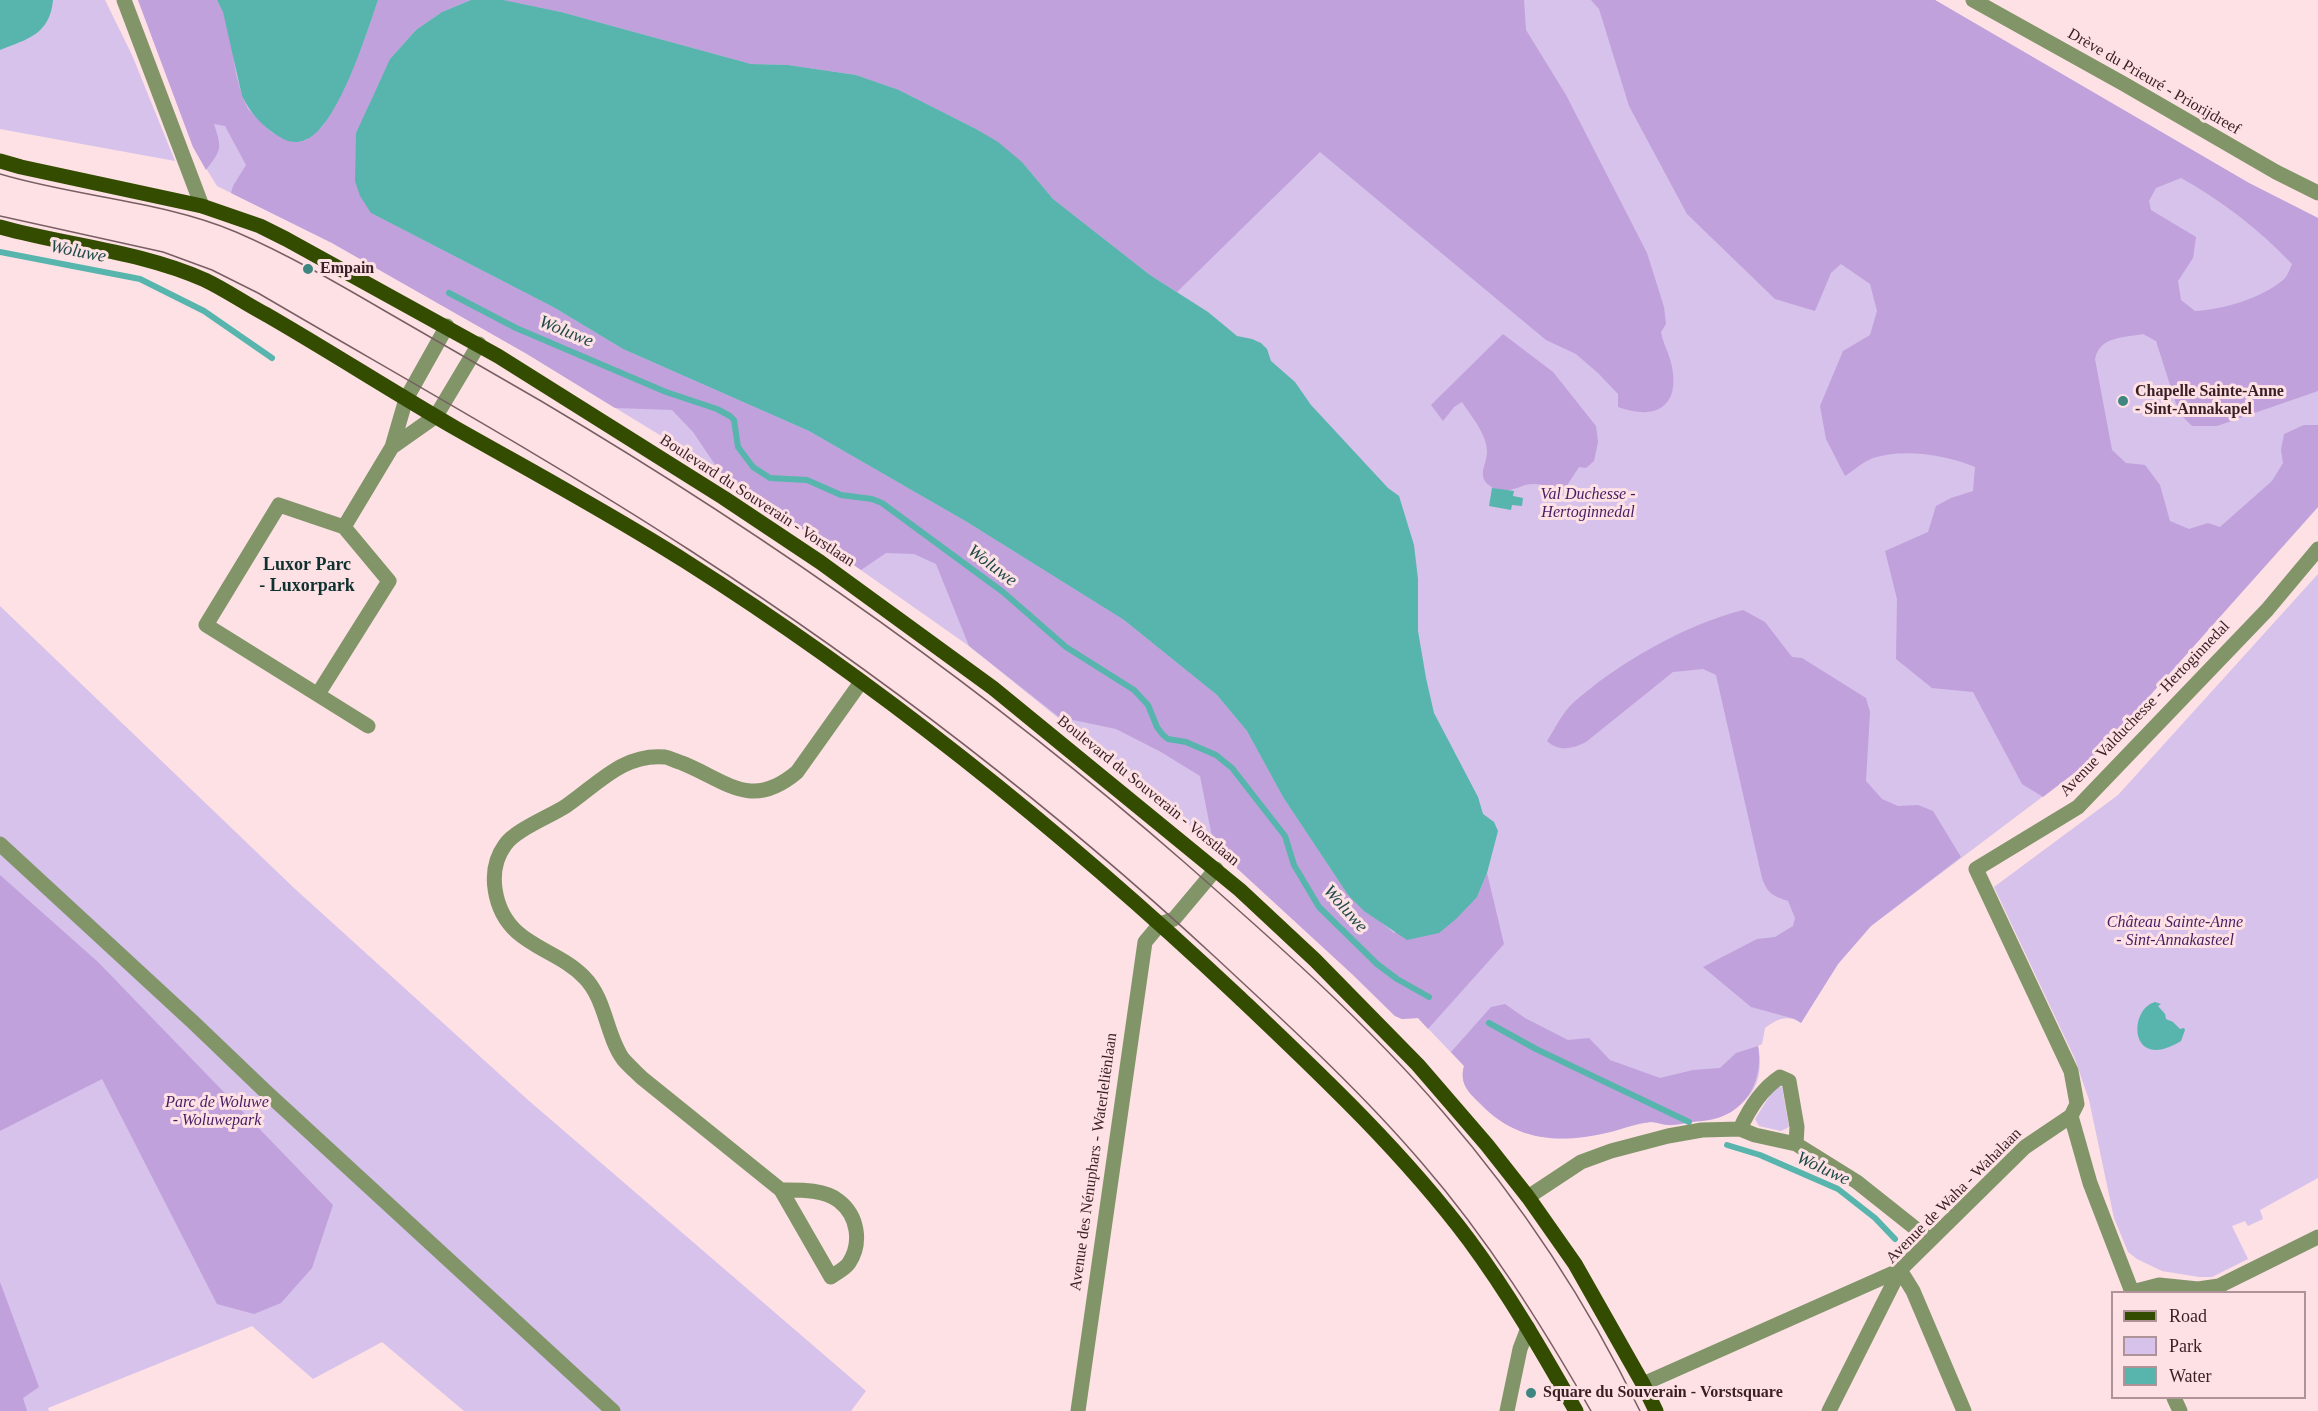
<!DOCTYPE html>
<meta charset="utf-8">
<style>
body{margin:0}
#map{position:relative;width:2318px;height:1411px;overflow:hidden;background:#fde1e5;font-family:Georgia,serif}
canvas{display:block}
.legend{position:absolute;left:2111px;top:1291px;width:195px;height:108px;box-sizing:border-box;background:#fde1e5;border:2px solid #ae9398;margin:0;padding:8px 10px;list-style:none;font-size:18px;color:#381f24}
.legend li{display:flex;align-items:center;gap:12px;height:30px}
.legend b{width:30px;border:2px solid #ae9398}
</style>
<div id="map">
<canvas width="2318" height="1411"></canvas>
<ul class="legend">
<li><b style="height:8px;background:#334c00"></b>Road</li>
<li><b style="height:16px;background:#d6c2ea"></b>Park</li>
<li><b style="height:16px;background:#57b5ad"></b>Water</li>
</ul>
</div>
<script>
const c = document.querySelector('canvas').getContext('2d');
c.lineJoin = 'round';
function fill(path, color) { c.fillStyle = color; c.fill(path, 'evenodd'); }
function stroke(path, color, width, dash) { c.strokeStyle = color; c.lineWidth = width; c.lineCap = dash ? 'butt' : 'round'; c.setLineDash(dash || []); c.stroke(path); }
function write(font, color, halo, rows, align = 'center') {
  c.font = font + ' Georgia,serif'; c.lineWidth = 6; c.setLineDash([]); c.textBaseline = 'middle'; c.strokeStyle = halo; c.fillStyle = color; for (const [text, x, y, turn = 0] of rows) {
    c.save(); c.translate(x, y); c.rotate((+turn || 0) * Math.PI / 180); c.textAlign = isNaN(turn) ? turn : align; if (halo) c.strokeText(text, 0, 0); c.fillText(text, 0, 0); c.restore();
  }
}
const green = new Path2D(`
 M0,0H105L132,55L175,161L0,129Z
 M138,0H1935L2249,183L2318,218V507L2086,764L1871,926L1838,964L1801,1023C1787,1014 1777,1019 1765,1028L1762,1044L1758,1046C1768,1096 1735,1116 1691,1122C1684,1123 1676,1126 1668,1125C1662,1125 1656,1122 1651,1122C1636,1123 1620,1130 1606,1133C1560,1144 1515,1140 1480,1104C1469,1092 1459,1084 1464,1066L1418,1018L1402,1019L1395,1016L1352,974L1182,818L969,646L727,476L527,354L332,243L217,186L193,147Z
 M2318,574V1178L2260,1210L2263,1219L2248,1226L2245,1221L2232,1226L2248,1259L2212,1277H2199L2162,1271L2137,1259L2128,1252L2114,1218L2089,1100L2075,1059L1994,887L2118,795Z
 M0,606L294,888L528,1100L866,1391L851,1411H464L382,1342L313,1379L252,1326L48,1408L49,1411H0Z
 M1776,1086L1782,1087L1789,1127L1781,1131L1759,1126L1755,1119Z`);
const forest = new Path2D(`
 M138,0H217L223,11L232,48L236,74L242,96L248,109L271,132L294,142H299L306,140L323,126L361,49L378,0H471L442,12L416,30L390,59L371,213L555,308L623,349L809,431L967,522L1124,620L1217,695L1247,731L1283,797L1348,895L1394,933L1477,897L1487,873L1504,944L1428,1029L1418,1018L1402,1019L1395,1016L1352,974L1214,847L1200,776L1161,752L1116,729L1059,717L969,646L936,564L914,554L886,553L861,570L720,472L693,432L672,410L615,408L527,354L332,243L231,193L233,186L246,165L225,126L214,124C222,149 222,149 206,170L193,147Z
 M501,0H1524L1526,30L1566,95L1647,253L1664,307L1666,324L1661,332C1663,344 1670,355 1672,367C1680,409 1653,420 1618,407V394L1599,374L1576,354L1546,340L1320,152L1177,292L1150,275L1053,199L1022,162L976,129L899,90L856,75L788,65L751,64L561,12Z
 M1591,0H1935L2249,183L2318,218V391L2217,426H2192L2179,413L2156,341L2143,334C2123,338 2100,336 2095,359L2112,450L2126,463L2145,465L2160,485L2170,521L2189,529L2208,523L2220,527L2272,481L2283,463L2281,450L2284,434L2304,425H2318V507L2104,747L2086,764L2043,797L2022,784L1973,692L1932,688L1896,659L1897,599L1885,551L1928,532L1936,506L1951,498L1973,491L1975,467C1948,455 1902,448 1873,458C1863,462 1854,470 1845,476L1826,439L1820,406L1843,351L1870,335L1877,311L1870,284L1841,264L1831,273L1815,311L1775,299L1687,214L1629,106L1599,9ZM2181,178C2221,200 2260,230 2292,264C2290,269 2287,277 2283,280C2262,298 2222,310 2195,311L2181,300L2178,281L2193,258L2196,237L2151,210L2149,201L2156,188Z
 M1503,334L1553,372L1596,426L1598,442L1594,461L1586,468L1579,467L1566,487L1561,491C1551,486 1536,482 1525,485C1514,489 1501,495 1490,486C1476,476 1487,464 1487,452C1487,434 1471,416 1462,402L1454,407L1443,421L1431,405Z
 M1743,610L1765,622L1792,657L1802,658L1866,698L1870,712L1866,781L1882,799L1898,806L1918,805L1933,811L1961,857L1871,926L1838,964L1801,1023L1795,1019L1751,1007L1703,967L1757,939L1775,937L1793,926L1795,918L1788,901C1773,896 1767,893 1762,878L1716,675L1703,669L1673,672L1586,742C1573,749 1558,752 1547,741C1555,729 1562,713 1573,703C1618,663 1684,625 1743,610Z
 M0,875L98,962L333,1205L312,1268L281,1303L254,1314L217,1304L102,1079L0,1131Z
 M1505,1004L1525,1018L1568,1040L1589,1038L1610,1060L1660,1078L1693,1070L1720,1068L1736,1053L1758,1046C1764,1077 1748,1111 1714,1119C1706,1121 1698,1121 1691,1122C1684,1123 1676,1125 1668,1125C1663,1125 1657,1122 1651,1122C1636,1123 1620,1130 1606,1133C1560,1144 1515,1141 1481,1104C1469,1093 1459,1084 1464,1066L1451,1052L1491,1007Z
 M0,1282L39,1387L23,1398L27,1411H0Z`);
const water = new Path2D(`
 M0,0H53C50,34 28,39 0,50Z
 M217,0H378C367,32 337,129 305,140C294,145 284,140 275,134C260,124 250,112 242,96L223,12Z
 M471,0H503L561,12L751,64L788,65L856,75L899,90L976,129L998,142L1022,162L1053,199L1150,275L1208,312L1237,336L1252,339L1261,343L1267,349L1271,361L1295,382L1311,405L1388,488L1399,496L1414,545L1418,579V631L1426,678L1434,713L1478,797L1483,814L1494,822L1498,831L1487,873L1477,897L1456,919L1439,933L1407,940L1364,911L1348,895L1283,797L1247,731L1217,695L1124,620L967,522L809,431L623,349L555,308L371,213L360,196L355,181L356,133L375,92L390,59L416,30L442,12Z
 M1492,488L1514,491L1513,496L1523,498L1522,506L1512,505L1511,510L1489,506Z
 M2155,1002L2161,1004L2158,1006L2165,1014L2166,1019L2173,1022L2180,1029L2184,1028L2185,1030L2181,1041C2129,1073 2128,1009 2155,1002Z`);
const stream = new Path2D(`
 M0,252L140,279L204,311L272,358
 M449,293L516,328L666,392L717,409L730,416L734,420L738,447L753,467L770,478L807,480L841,495L872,499L882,503L1003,592L1066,647L1134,690L1148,705L1157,727L1163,735L1168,739L1186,742L1216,755L1232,768L1285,836L1294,865L1319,907L1377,964L1397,979L1429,997
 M1489,1023L1536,1049L1689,1122
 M1727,1145L1760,1155L1838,1189L1875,1218L1895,1239`);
const street = new Path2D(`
 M124,0L202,206
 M1973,0L2124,84L2276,172L2318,193
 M447,326L406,399L392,447L436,416L479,344
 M344,527L392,447
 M318,694L389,581L344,527L279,505L206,625L368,726
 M0,844L194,1023L265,1091L613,1411
 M1740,1129C1749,1109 1762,1089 1780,1077L1789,1081L1797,1127L1796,1144
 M781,1190C799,1190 824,1189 839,1201C858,1216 862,1243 849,1263C845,1269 836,1273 831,1277L781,1190L642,1078C636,1072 629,1066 623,1059C606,1035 606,999 584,977C565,957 537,950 517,932C494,911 486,871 505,845C515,830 549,817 566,806C597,785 623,753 665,757C670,758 676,761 682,763C727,781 751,811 797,772L861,682
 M1528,1197L1581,1162L1611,1151L1668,1136L1702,1130L1740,1129L1755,1135L1796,1144L1857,1182L1930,1240
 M1900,1270L1913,1291L1964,1411
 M2132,1292L2090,1183L2071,1116L2077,1104L2071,1071L1976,869L2078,807L2267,610L2318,549
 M2132,1292L2159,1285L2198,1289L2219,1286L2318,1237
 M1643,1384L1900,1270
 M2174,1398L2180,1411
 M1078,1411L1145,942L1160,924L1174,919L1216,869
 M1507,1411L1520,1349L1528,1328
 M1829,1411L1900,1270L2025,1147L2071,1116`);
const primary = new Path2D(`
 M0,161L21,167L202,206L260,226L286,239L498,356L724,498L820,562L993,688L1240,890L1315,960L1418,1065L1487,1145L1528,1197L1575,1264L1643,1384L1656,1411
 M0,227C68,246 140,251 205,280C226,290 246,304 267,315C331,352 393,392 457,429C533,472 611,514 685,561C884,687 1068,836 1240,998C1320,1074 1402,1151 1469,1240C1509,1294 1543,1353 1576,1411`);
const tram = new Path2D(`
 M0,174C77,197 163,201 236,232C287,254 337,283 385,311C437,341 489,371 541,401C769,536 985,688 1184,862C1274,941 1365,1021 1443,1112C1521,1202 1588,1304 1640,1411
 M0,216L163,252L212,270L258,293C403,378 551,460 691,551C876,671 1053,807 1215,957C1286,1023 1359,1089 1422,1163C1488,1239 1541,1324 1591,1411`);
const markers = [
 [308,269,6,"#3f8680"],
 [2123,401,6,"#3f8680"],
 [1531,1393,6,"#3f8680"]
];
const streetNames = [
 ["Drève du Prieuré - Priorijdreef",2154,82,30],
 ["Boulevard du Souverain - Vorstlaan",757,501,33],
 ["Avenue Valduchesse - Hertoginnedal",2145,709,-46],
 ["Boulevard du Souverain - Vorstlaan",1148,791,39],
 ["Avenue des Nénuphars - Waterleliënlaan",1094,1162,-82],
 ["Avenue de Waha - Wahalaan",1954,1196,-45]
];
const poiNames = [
 ["Empain",320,269],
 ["Chapelle Sainte-Anne",2135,392],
 ["- Sint-Annakapel",2135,410],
 ["Square du Souverain - Vorstsquare",1543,1393]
];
const parkNames = [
 ["Val Duchesse -",1588,495],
 ["Hertoginnedal",1588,513],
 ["Château Sainte-Anne",2175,923],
 ["- Sint-Annakasteel",2175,941],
 ["Parc de Woluwe",217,1103],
 ["- Woluwepark",217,1121]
];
const waterNames = [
 ["Woluwe",78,252,11],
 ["Woluwe",566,332,22],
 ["Woluwe",992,566,37],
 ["Woluwe",1345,909,48],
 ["Woluwe",1823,1169,25]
];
const neighbourhoodNames = [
 ["Luxor Parc",307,565],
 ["- Luxorpark",307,586]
];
fill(green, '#d6c2ea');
fill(forest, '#c0a1dc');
fill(water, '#57b5ad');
stroke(stream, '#57b5ad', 6);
stroke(street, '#819569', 15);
stroke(primary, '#334c00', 15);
stroke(tram, '#795f63', 1.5);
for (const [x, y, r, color] of markers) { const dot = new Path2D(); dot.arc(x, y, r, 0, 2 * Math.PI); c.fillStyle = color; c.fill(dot); stroke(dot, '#fde1e5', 2); }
write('16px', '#381f24', '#fde1e5', streetNames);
write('bold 16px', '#381f24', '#fde1e5', poiNames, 'left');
write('italic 16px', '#461d63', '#fde1e5', parkNames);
write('italic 18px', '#1f4a47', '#fde1e5', waterNames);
write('bold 18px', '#0e302e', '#fde1e5', neighbourhoodNames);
</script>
